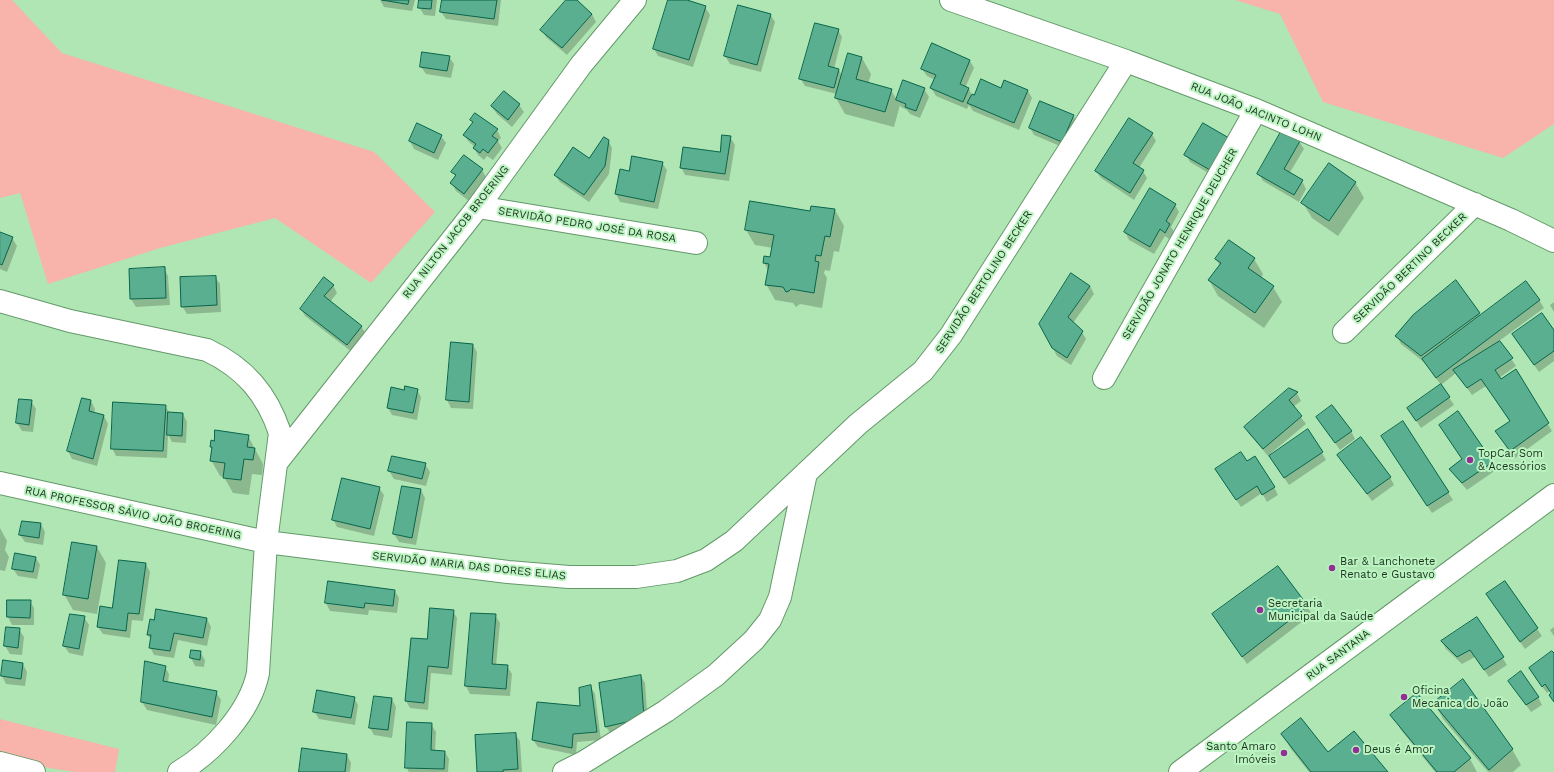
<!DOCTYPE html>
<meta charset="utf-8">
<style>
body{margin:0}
canvas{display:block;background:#afe6b4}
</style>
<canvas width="1554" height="772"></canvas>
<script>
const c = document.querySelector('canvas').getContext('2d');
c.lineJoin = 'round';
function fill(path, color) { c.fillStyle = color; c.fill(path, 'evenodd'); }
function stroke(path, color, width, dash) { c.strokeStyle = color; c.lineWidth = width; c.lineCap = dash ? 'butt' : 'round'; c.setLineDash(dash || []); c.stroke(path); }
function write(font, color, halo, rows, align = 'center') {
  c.font = font + ' "Work Sans",sans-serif'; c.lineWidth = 4; c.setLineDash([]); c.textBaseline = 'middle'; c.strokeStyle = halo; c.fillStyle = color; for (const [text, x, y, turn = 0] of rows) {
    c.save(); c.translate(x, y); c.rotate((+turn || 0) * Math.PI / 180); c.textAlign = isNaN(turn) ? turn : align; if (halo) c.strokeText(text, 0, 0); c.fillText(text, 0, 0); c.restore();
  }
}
const green = new Path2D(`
 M0,0H12L62,53L374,152L435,212L371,283L275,218L160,248L48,284L20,193L0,198Z
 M1235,0H1554V124L1503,158L1323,102L1280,14Z
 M0,719L119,749L115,772H75L49,768L0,754Z`);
const shadow = new Path2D(`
 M380,0H415L412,11L384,7Z
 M420,0H437L435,16L424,15L419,7Z
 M443,0H501L498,26L446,19L441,12Z
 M567,0H575L592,14L596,22L567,55L546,37L542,30Z
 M669,0H684L705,7L710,15L693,67L658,56L654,49Z
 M770,14L775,22L761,72L730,64L725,56Z
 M838,30L842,37L834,69L839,70L842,76L862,58L871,74L868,84L891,90L897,100L924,89L929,97L920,118L910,114L907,110L901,107L900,105L894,127L845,114L836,98L837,94L805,86L800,78Z
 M449,57L454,64L451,78L426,74L421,67Z
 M970,61L974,68L965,88L969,89L972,95L975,96L1001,89L1005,81L1028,91L1032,98L1019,130L973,111L969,105L967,109L936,96L931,88L935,80L927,76L922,69Z
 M504,92L519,105L524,112L512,127L497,114L492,107Z
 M1073,116L1078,123L1067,149L1034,135L1030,128Z
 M472,120L497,130L501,138L498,141L502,148L493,160L487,156L484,160L478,155L474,148L475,147L469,142L464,135L473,123Z
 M1203,124L1215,177L1190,162L1186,155Z
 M1152,134L1156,141L1139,168L1143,171L1147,178L1134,200L1101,178L1096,171Z
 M441,136L446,143L438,160L414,149L410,141Z
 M730,137L735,145L729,181L685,175L681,167L721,153Z
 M608,140L612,148L609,174L589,202L560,182L555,175L589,159Z
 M1299,141L1304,149L1289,174L1302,181L1306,189L1299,202L1263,181L1259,174Z
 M662,163L667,170L658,209L620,202L616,194L630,172Z
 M482,170L486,177L469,201L456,191L452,183L456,177L453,172Z
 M1355,182L1364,198L1338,236L1312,218L1303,203Z
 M1175,205L1179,212L1171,227L1174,232L1169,239L1165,236L1154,254L1129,240L1125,232Z
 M835,210L844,226L839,252L834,251L830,271L825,270L824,273L827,278L822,308L800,304L796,307L793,303L775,300L766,284L768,271L764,262L771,258L773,248L755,245L746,230L810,212Z
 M0,234L12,238L17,246L7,272L0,269Z
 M1229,241L1254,259L1263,274L1261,278L1273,287L1282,302L1264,328L1218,296L1209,280L1220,266L1216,259Z
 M164,268L168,276L170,305L136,307L131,299Z
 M215,277L220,284L221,312L187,314L182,306Z
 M333,285L337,293L330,302L361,326L366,334L352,352L305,316L301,309Z
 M1090,286L1094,294L1073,323L1082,332L1086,339L1071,365L1057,356L1040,324Z
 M1539,300L1544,308L1499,341L1516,366L1499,378L1501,380L1515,371L1552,431L1515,458L1496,432L1510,422L1486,386L1472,395L1456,373L1441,385L1425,363L1401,344L1397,336L1479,313L1480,316Z
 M1554,302V312L1550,305Z
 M1554,331V361L1539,372L1518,342Z
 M452,343L473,345L477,352L473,409L451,408L447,400Z
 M1441,385L1454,405L1421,428L1413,416Z
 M417,390L421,397L417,420L392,415L388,408L405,391Z
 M1289,390L1297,393L1301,401L1293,407L1306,424L1270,454L1271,455L1322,453L1326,460L1289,485L1269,455L1268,456L1249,434L1245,427Z
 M31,401L36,409L33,432L22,431L17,423Z
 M91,401L95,409L94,413L104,416L108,424L97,466L72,459L68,451Z
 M165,406L170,413L183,414L187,422L186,443L172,442L168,435L167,458L116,456L112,448Z
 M1317,417L1351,431L1355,439L1340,450Z
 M248,436L263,464L262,475L252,474L249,495L233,493L224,477L220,476L211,460L213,450L211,446L214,442Z
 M1386,444L1448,492L1453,500L1432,513Z
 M1338,455L1390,477L1394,485L1372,501Z
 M393,457L425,464L430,472L426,486L394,479L389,471Z
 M1463,460L1492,462L1496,470L1467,490L1455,476L1450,469Z
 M1246,462L1274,487L1278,495L1267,502L1262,493L1241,507L1221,477Z
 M403,487L421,490L425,498L416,545L399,542L394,534Z
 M379,488L384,495L374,536L337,527L333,519Z
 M23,522L41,524L45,532L43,545L25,542L20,535Z
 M0,528L7,541L5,550L9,557L5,571L0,570Z
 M97,547L106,563L97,614L73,610L64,594Z
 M36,558L40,565L37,579L18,576L13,569Z
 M146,564L150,572L143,621L132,620L130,638L103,634L98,627L113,609Z
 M1278,567L1312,614L1247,664L1218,622Z
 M329,582L395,591L399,598L397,613L369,610L368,615L330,611L326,603Z
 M1505,583L1542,636L1525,649L1492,602Z
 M8,601H30L34,608V625H12L8,617Z
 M453,611L457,618L452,675L431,673L428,710L410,708L406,701L428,640Z
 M495,615L500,623L496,666H507L512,674L510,696L470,694L466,686Z
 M84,617L89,625L83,656L69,653L64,646Z
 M1477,618L1507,665L1489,677L1475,657L1462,664L1446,649L1442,642Z
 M207,619L211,627L207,646L178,640L174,658L154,655L150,647L151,640L148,635Z
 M1554,627V636L1550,630Z
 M7,628L19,629L24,637L22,655L10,654L5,646Z
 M200,652L205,660L204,667L195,666L191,658Z
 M1554,655V702L1550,691L1547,693L1534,676Z
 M23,664L27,672L25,686L6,684L2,676Z
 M165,667L169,674L168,683L216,692L221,700L216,725L147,710L142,702Z
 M641,676L645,683L648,725L611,734L606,727Z
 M590,686L595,694L601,740L577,742L576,755L538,747L533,740L582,707Z
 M1514,688L1538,697L1542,705L1531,712Z
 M1417,694L1470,759L1477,772H1435L1401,730L1392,715Z
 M375,697L392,699L396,707L392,738L374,735L370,728Z
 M354,698L358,705L355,725L319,719L314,711Z
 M1435,704L1512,749L1521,765L1513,772H1488L1443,719Z
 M431,724L436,732L435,751L445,752L449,759L448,772H409L406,767Z
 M515,734L520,741L522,772H478Z
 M1282,734L1328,753L1387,772H1309L1291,749Z
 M347,755L351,763L350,772H300Z`);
const building = new Path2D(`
 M382,0H409L408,4Z
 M419,0H432L431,9L418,8Z
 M442,0H497L494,19L440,12Z
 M566,0H577L592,14L562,48L540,30Z
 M668,0H687L706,6L689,60L653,49Z
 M738,5L771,14L757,65L724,56Z
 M815,23L839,29L828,66L839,69L834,88L799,79Z
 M932,43L970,60L960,84L969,88L963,102L930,88L936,75L921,69Z
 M422,52L450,56L447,71L420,67Z
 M848,53L862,57L856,79L892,89L885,112L835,98Z
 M981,79L1001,88L1004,80L1028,90L1014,123L967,103L972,94L974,95Z
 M903,80L925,88L916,111L905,107L906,104L896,100Z
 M504,91L520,104L508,120L491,106Z
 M1040,101L1074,115L1062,142L1029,128Z
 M475,113L498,129L492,136L498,140L488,153L483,149L480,153L473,148L476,144L463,135L473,122L470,120Z
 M1129,118L1153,133L1133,163L1144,170L1130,193L1095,171Z
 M417,123L442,135L434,153L409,141Z
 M1203,123L1229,138L1210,170L1184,155Z
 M1282,130L1300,141L1284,169L1303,180L1294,195L1257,174Z
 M722,135L731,136L725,174L680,168L683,147L720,152Z
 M604,137L609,140L605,166L584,195L554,175L573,147L589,158Z
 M464,155L483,169L464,194L450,183L456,175L451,172Z
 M632,156L663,162L654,202L615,194L620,169L629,171Z
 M1329,163L1356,182L1329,221L1301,203Z
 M1150,188L1176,204L1166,221L1170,224L1165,233L1160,229L1150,247L1124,232Z
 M750,201L810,211L811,206L835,209L830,237L825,236L821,256L816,255L815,261L819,262L814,293L791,289L789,291L786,292L783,287L765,285L769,264L763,263L764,256L770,257L774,235L745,230Z
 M0,232L13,237L2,265L0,264Z
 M1229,240L1255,258L1248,268L1274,286L1255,313L1208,280L1221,263L1215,259Z
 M165,267L166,298L130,299L129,269Z
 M1071,273L1090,286L1068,317L1083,331L1067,358L1052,348L1039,324Z
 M216,276L217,305L181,307L180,277Z
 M324,277L334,285L324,296L362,326L347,345L300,309Z
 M1456,280L1480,313L1421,356L1395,336L1413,315Z
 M1526,281L1540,300L1436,378L1422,359Z
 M1542,313L1554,330V351L1534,365L1512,334Z
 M1500,341L1513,358L1495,370L1501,379L1516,369L1549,423L1510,451L1495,431L1510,421L1481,379L1467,388L1453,370Z
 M451,342L473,344L469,402L446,400Z
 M1441,384L1450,397L1416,421L1407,408Z
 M405,386L418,389L413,413L387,408L391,387L404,390Z
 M1289,388L1298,392L1289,400L1302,416L1263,449L1244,427Z
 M82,398L91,400L89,411L104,415L93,459L67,451Z
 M19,399L32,400L29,425L16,423Z
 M113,402L166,405L163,451L111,449Z
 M1332,405L1352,431L1335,443L1316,417Z
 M1458,411L1493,462L1462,483L1449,469L1462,459L1439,425Z
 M168,412L183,413L182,436L167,435Z
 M1403,421L1449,492L1427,506L1381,436Z
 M1308,429L1323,452L1284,478L1269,456Z
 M215,430L249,435L247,447L255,448L253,460L244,459L241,480L223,478L225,463L210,461L212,447H210L211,440L214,441Z
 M1361,437L1391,477L1367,494L1337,455Z
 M1241,452L1247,461L1255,456L1275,487L1262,495L1257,486L1236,500L1215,469Z
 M392,456L426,463L422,479L388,471Z
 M342,478L380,487L370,529L332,520Z
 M402,486L421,489L412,538L393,534Z
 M22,521L41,523L39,538L19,535Z
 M72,542L97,546L88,599L63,595Z
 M15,553L36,557L33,572L12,569Z
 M119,560L146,563L139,614L128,613L126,631L97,627L100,606L112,608Z
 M1278,566L1308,606L1242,657L1212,614Z
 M328,581L395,590L393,606L365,603L364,608L325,603Z
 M1505,581L1538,628L1520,642L1486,594Z
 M7,600H31L30,618L7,617Z
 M430,608L454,610L448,668L428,666L424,703L405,701L411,638L427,639Z
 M156,609L207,618L203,638L174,633L170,651L149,648L151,635H147L150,619L154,620Z
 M471,613L496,614L492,664L508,665L506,689L465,686Z
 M70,614L85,616L79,649L63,646Z
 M1477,617L1504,657L1484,670L1470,650L1457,657L1441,641Z
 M6,627L20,628L18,648L4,646Z
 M191,650L201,651L200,660L190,658Z
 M1552,651L1554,653V702L1549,695L1551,693L1545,684L1542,687L1529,668Z
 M3,660L23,663L21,679L1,676Z
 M145,661L166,666L163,681L217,691L212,717L141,702Z
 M1521,671L1539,697L1526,705L1508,681Z
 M641,675L644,718L605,727L599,683Z
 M1463,679L1513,749L1489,770L1433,703Z
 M591,685L597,732L573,734L572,748L532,740L537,702L580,706L579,688Z
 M317,690L355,697L351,718L313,712Z
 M1417,693L1471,758L1454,772H1437L1390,715Z
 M374,696L392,698L388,730L369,728Z
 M1301,718L1328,752L1354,731L1388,772H1311L1281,734Z
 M407,722L432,723L431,750L445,751L444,769L405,768Z
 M516,733L518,769L503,770V772H477L475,735Z
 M302,748L347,754L345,772H299Z`);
const street = new Path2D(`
 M951,0L1126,61L1256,110L1511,220L1554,241
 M478,207L696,243
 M0,301L70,321L207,350C245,368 267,394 280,433L266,542L258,673C250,712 213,752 179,772
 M1344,332L1475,204
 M1104,378L1256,110
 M277,462L478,207L581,65L635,0
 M0,483L266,542L508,572L569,577H636L677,571L706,560L734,541L858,424L923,371L951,335L1126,61
 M0,763L34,772
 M564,772L584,762L666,711L716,675L754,640L770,620L780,597L806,473`);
const secondary = new Path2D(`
 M1180,772L1554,495`);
const markers = [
 [1470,460,4,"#932e94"],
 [1332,568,4,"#932e94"],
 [1260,610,4,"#932e94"],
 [1404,697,4,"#932e94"],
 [1356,750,4,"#932e94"],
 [1284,753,4,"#932e94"]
];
const streetNames = [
 ["RUA JOÃO JACINTO LOHN",1256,112,22],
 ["SERVIDÃO PEDRO JOSÉ DA ROSA",587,225,9],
 ["RUA NILTON JACOB BROERING",456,232,-52],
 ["SERVIDÃO JONATO HENRIQUE DEUCHER",1180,244,-60],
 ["SERVIDÃO BERTINO BECKER",1410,268,-44],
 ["SERVIDÃO BERTOLINO BECKER",984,282,-57],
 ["RUA PROFESSOR SÁVIO JOÃO BROERING",133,513,12],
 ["SERVIDÃO MARIA DAS DORES ELIAS",469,566,6],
 ["RUA SANTANA",1338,655,-37]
];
const poiNames = [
 ["TopCar Som",1478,454],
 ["& Acessórios",1478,467],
 ["Bar & Lanchonete",1340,562],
 ["Renato e Gustavo",1340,575],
 ["Secretaria",1268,604],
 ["Municipal da Saúde",1268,617],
 ["Oficina",1412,691],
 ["Mecanica do João",1412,704],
 ["Santo Amaro",1276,747,"right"],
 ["Imóveis",1276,760,"right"],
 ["Deus é Amor",1364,750]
];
fill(green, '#f8b3aa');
fill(shadow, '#0003');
fill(building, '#5aaf90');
stroke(building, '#08654b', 1);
stroke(street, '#64996a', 24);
stroke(secondary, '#64996a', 24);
stroke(street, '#fff', 22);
stroke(secondary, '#fff', 22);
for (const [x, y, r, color] of markers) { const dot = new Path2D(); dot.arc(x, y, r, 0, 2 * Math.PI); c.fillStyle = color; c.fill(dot); stroke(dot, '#bbf4c1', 1.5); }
write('11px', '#1c321f', '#bbf4c1', streetNames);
write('11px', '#1c321f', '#bbf4c1', poiNames, 'left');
</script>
